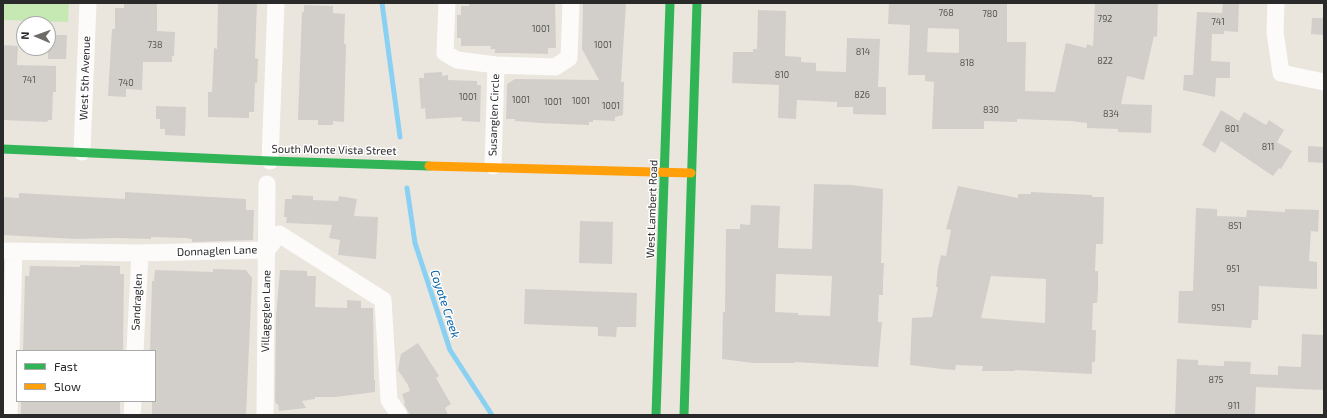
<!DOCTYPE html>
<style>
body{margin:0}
#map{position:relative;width:1327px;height:418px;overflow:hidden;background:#eae6de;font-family:"Exo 2",sans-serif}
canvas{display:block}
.frame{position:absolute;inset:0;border:4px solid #2a2a2a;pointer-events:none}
.legend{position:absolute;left:16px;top:350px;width:140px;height:52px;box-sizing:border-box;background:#fff;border:1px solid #aaa;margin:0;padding:5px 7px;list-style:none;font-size:12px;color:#2a2a2a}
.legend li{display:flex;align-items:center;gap:8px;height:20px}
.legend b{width:20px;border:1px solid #aaa}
.north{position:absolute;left:16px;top:16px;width:40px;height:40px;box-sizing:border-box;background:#fff;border:1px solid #aaa;border-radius:50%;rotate:272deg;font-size:11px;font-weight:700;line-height:16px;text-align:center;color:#2a2a2a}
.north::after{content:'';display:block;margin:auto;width:14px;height:18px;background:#6d6c69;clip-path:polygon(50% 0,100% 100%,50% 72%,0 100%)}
</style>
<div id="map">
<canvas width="1327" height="418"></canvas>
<div class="frame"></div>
<ul class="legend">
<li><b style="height:5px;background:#30b455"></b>Fast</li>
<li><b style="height:5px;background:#ff9f0a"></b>Slow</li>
</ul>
<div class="north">N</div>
</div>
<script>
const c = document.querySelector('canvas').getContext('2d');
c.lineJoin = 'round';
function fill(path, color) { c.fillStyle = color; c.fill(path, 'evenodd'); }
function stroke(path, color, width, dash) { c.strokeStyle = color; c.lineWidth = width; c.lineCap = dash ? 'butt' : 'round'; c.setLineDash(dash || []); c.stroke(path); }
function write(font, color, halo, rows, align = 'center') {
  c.font = font + ' "Exo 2",sans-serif'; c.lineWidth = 3; c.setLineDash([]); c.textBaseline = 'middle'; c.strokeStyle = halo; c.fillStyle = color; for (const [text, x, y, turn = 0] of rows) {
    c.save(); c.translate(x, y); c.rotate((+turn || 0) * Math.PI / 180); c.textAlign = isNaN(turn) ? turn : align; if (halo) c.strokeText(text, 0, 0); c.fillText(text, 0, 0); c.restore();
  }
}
const green = new Path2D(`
 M3,3H69L68,22L3,20Z`);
const stream = new Path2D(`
 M382,3L400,137
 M407,188L415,243L450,350L492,415`);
const building = new Path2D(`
 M124,3H157V31L175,32L174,56H172V62H143L142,90L126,89V97L108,96L112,29H115V8H124Z
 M218,3H257L255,58L258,59L257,83H255L254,112H249V118L208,117V92H212L214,48L217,49Z
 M469,3H555L556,48H548V54L514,53H495V49H490L491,46H461V38H457V15H461V6H469Z
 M583,3H626L621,82H624L623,115L615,117V121L593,120V122H589V125L540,123L515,121V119H506L507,84L515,79L599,80L582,49Z
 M889,3H1007V42H1026L1025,91L1055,92L1066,43L1086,48L1087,44L1093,46L1095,3H1158L1157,37L1154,36L1144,80L1127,76L1121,104L1152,105L1151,133L1118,132V129L1087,128V123L1071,121L1017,119V122L984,121V129H932L934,82L925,81V75H908L910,25L888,24ZM928,28L959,29V53L927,52Z
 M1223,3H1239L1238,32L1224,31V34H1212L1211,61L1230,62V78H1216L1215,97L1183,90L1184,75H1193L1197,12L1222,13Z
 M304,5L333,6V13L345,14L344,44H346L344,122L333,121V125H318V120H298L302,12H304Z
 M758,10L786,11L785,56L801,57V62L816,63V71L846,72L847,38L880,39L878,87H886V115L853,114V107H837V102L797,100L796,119L778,118L779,85L732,83L733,52H753V49H757Z
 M1312,18H1324V35L1311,34Z
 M48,35H67L66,59H48Z
 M3,45L18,46L17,65L56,66V92H53L52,120H48L47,122L3,120Z
 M442,72V76L448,75V80L477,81V85H481L480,122L462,121V117L426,119L425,108L421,109L419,78H424V73Z
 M156,106L186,107L185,136L165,135V129H160V119H156Z
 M1221,110L1239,121L1244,112L1266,125L1269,120L1284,130L1277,142L1292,151L1281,169L1279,168L1273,176L1221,141L1215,153L1202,145Z
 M1308,146L1324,147V163L1308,162Z
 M814,184L851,185L883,189L881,263H884L883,282V295H879L878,322H882L878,367L795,362V363H753L722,359L723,312H725L726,229H740V224L750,225L751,205L780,206L778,248L812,249ZM776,274L832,276L830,316L798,315V313L775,312Z
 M958,186L1018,198V194H1031V192L1092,195V197H1104L1103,244H1096L1095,271H1098V290L1097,303H1093L1092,330H1096L1095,362H1092V374L1015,370V371H982L983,366L956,365L955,370L942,369L910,365L912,318L932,317L938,287H936L938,268L941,255L946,256L951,230L946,229ZM991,276L1046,279L1045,323L981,318Z
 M125,192L246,199V210H254L253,240L192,242V239L186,238L151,237V239L117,238L76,239L3,235V197L19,198V193L125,199Z
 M292,195L313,196V200L338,201L339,196L357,199L354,216L378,217L376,259L338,255L340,240L329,238L332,225L286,223L287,217H284L285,199H292Z
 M1196,208L1217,209V216L1246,217L1247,210L1285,212V209L1319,210L1318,232L1311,231L1309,261L1317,262V289L1259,286L1258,320H1252L1251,328L1178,323L1179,291H1193Z
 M580,221L613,222L612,264L579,263Z
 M80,265L120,266V274H124L123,351H23L25,276H29L30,266L80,267Z
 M213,269L246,270L252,278L246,415H152V401H155V351H150L152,281H154L155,270L213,272Z
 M280,270L307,271V276H316L315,307L347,308V300L361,301V308H373L374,380H375V392L336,397H315V399L302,401L306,408L279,411L278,404H276L275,400L276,316Z
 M525,289L637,293L636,327H617L616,337L598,336V327L524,324Z
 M1302,334L1324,335L1323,390L1256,387L1255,415H1175L1177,359L1198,360V365L1224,366V361L1251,362L1250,374L1278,375V366L1301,367Z
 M418,343L439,376L436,378L451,404L445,408L448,415H410L404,404L405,403L402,394L410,391L408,385L398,370L401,354Z
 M21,401H120V415H21Z`);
const street = new Path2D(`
 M447,3L445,53L457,60L496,65L555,67L569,58L571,3
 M1276,3L1275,32L1281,73L1324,82
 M82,152L88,3
 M270,161L276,3
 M493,166L496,65
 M3,251L140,253L267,250L279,234L383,300L389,400L399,415
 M135,351L140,253
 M9,415L14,251
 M132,415L133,401
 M265,415L267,184`);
const fast = new Path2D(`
 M3,149L270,161L429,166
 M656,415L670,3
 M684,415L697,3`);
const slow = new Path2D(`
 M429,166L691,173`);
const numberNames = [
 ["768",946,13],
 ["780",990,14],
 ["792",1105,19],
 ["741",1218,22],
 ["1001",541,29],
 ["738",155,45],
 ["1001",603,45],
 ["814",863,52],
 ["822",1105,61],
 ["818",967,63],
 ["810",782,75],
 ["741",29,80],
 ["740",126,83],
 ["826",862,95],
 ["1001",468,97],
 ["1001",521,100],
 ["1001",581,101],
 ["1001",553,102],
 ["1001",611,106],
 ["830",991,110],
 ["834",1111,114],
 ["801",1232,129],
 ["811",1268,147],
 ["851",1235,226],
 ["951",1233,269],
 ["951",1218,308],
 ["875",1216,380],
 ["911",1234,406]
];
const streetNames = [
 ["West 5th Avenue",85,78,-88],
 ["Susanglen Circle",494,115,-88],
 ["South Monte Vista Street",334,150,1],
 ["West Lambert Road",652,209,-88],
 ["Donnaglen Lane",217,251,-2],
 ["Sandraglen",137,302,-87],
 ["Villageglen Lane",266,311,-89]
];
const waterNames = [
 ["Coyote Creek",445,304,72]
];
fill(green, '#c6e9b3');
stroke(stream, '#8ad0f3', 5);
fill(building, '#d2cfca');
stroke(street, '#fcfbfa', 17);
stroke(fast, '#30b455', 9);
stroke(slow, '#ff9f0a', 9);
write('9px', '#555453', null, numberNames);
write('11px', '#2a2a2a', '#fff', streetNames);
write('italic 12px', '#0061a8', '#fff', waterNames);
</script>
